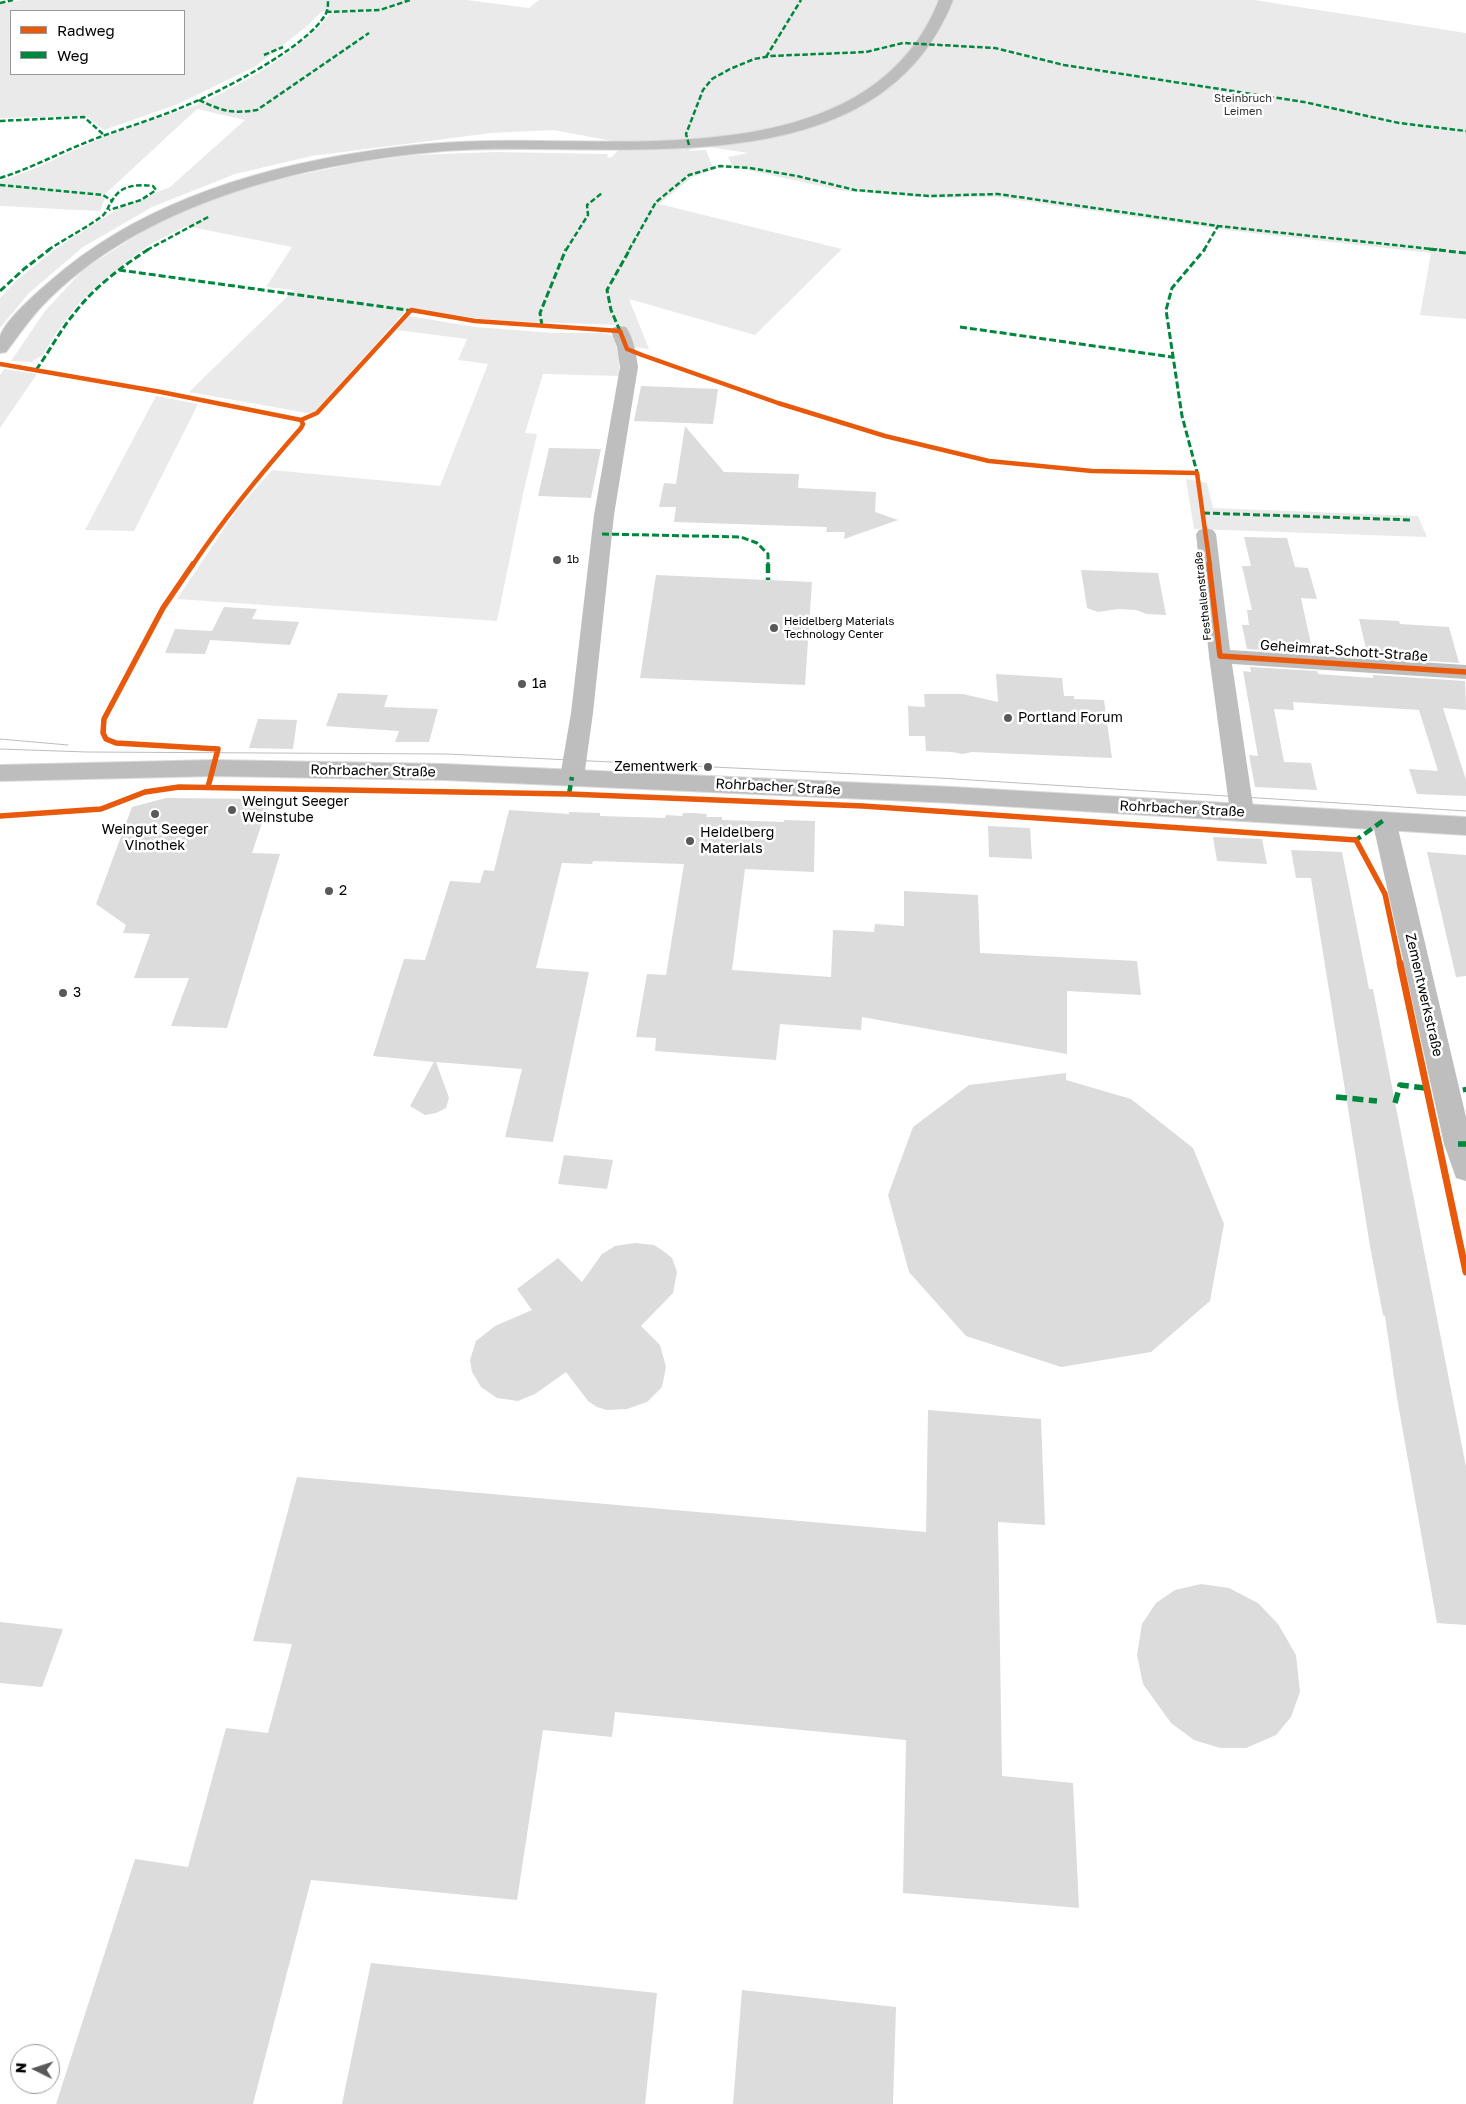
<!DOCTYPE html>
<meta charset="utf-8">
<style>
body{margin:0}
#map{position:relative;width:1466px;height:2104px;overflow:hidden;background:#fff;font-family:"Golos Text",sans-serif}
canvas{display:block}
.legend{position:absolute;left:10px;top:10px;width:175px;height:65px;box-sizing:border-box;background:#fff;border:1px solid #999;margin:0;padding:6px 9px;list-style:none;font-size:15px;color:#000}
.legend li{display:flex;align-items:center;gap:10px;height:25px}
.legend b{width:25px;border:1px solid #999}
.north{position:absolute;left:10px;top:2044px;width:50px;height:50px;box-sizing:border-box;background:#fff;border:1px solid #999;border-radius:50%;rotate:274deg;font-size:14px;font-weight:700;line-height:20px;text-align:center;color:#000}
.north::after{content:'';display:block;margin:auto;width:18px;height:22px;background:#595959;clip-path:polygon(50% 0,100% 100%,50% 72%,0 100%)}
</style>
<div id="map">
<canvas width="1466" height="2104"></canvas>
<ul class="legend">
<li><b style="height:6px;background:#e8590c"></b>Radweg</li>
<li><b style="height:6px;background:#00873e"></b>Weg</li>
</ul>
<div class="north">N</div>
</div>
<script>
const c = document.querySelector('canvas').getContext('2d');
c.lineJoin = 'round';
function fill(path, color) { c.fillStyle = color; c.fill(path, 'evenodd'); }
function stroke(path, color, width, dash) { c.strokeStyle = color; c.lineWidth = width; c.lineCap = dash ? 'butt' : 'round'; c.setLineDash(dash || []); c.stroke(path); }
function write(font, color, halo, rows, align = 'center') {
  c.font = font + ' "Golos Text",sans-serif'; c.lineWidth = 5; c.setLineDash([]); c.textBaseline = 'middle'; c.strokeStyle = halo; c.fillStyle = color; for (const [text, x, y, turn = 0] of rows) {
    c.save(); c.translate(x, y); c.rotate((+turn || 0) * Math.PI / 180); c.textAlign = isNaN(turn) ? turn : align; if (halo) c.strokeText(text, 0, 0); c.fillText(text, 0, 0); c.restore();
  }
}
const green = new Path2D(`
 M21,0H466L529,8L539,0H1254L1466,33V319L1420,315L1431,253L1234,231L996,197L930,198L844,191L733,167L728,157L749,153L694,145L689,151L706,150L714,170L692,177L659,204L842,249L755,335L629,299L649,349L630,347L622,325L528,322L481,319L408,308L313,414L189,392L294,290L266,287L292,247L186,226L149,245L103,280L77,305L58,330L43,355L31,362L11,361L45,311L84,269L158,222L247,186L361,162L416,155L495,152L608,154L607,158L612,157L624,143L553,130L491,133L312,156L235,174L152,207L83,247L29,293L0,328V298L16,281L57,248L119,208L170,187L245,120L197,109L103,196L105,198L100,211L0,206V181C35,171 68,152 102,138C130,126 160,118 188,108C232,92 305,49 332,11L321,12L306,27L256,66L178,104L104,130L86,116L0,118V4ZM11,11H184V74H11Z
 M409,316L475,327L555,333H601L614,336L619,359V376L543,374L525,433L537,434L523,494L497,621L177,599L236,511L272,470L440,486L488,364L458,360L467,339L397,330Z
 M4,369L37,374L0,428V375Z
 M156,396L198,404L134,531L85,530Z
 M1186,479L1207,483L1213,508L1418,516L1427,537L1194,529Z`);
const building = new Path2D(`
 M641,386L718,389L713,424L634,421Z
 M685,426L724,472L799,474L798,488L876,492L875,512L898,520L844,539L845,532H826L827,527L674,522L676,507H659L664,483L676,484Z
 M549,448L601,449L591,498L538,496Z
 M1244,537L1287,538L1295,567L1308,568L1317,599L1301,598L1313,653L1247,649L1242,625H1249L1247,610H1252L1242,566H1251Z
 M1081,570L1158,573L1166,615L1147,614L1136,610L1119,609L1098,612L1087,608Z
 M656,575L812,582L805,685L640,678Z
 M224,607L257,609L252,619L299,622L290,645L210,640L205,654L165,653L175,629L212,631Z
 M1359,619L1399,621L1400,624L1449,627L1459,663L1368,657Z
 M1250,667L1317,671L1318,674L1373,678V675L1465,681L1466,710L1443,708L1466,780V796L1417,794L1409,769L1438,771L1419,710L1293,702L1294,710L1274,709L1284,762L1311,763L1317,790L1255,787L1249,755L1258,756L1243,671L1251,672Z
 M996,674L1062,678L1064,696H1074V699L1104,700L1112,758L972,752L963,754L952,752L926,751L925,736H909L908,706L925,707L924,694H963L998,702Z
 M338,693L388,695L384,707L438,709L429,742H395L399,731L326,726Z
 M258,719L297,720L293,749L249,748Z
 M166,798L270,799L252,853L280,854L227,1028L171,1026L189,978H134L150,934L123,933L126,925L96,904L132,807Z
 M509,810L569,814V812L600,813V816L665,818L666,815L682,816L683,813H694L707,814L706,817H722V820L784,822V820L815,821L814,872L745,869L732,970L831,977L833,930L874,932L875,924L904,926V891L978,895L980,953L1137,961L1141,995L1067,991V1054L862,1017L861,1030L780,1024L776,1060L655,1051L656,1038L636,1037L647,974L666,975L684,864L593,861L592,864L562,863L536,968L589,972L553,1142L505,1137L522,1069L436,1062L449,1098L446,1108L436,1113L425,1115L410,1106L434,1062L373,1056L404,959L425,960L450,881L480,883L484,870L494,871Z
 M988,826L1030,828L1032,859L989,857Z
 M1213,837L1262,839L1267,864L1217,861Z
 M1291,850L1342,852L1369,989H1373L1466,1467V1625L1437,1623L1397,1398L1385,1316L1383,1315L1370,1246L1311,878H1296Z
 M1427,852L1466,855V976L1456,977Z
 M1066,1073V1080L1131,1099L1193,1148L1224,1224L1210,1301L1151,1352L1061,1367L966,1336L909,1272L888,1195L913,1127L969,1085Z
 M564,1155L613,1160L607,1189L558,1184Z
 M635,1243L654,1245L662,1250L672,1258L677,1272L673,1293L641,1326L660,1345L666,1367L662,1387L647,1402L627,1409L607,1410L597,1407L588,1401L566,1372L535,1394L518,1401L497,1398L481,1387L472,1372L470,1360L476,1341L495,1326L532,1310L517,1289L558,1258L582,1282L602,1254L615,1246Z
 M928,1410L1041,1419L1045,1525L998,1522L1002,1776L1073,1783L1079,1908L903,1893L906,1740L615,1712L612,1737L543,1730L517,1900L311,1880L253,2104H56L135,1859L188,1867L226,1728L268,1733L292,1644L253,1641L297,1477L926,1532Z
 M1201,1584L1229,1588L1258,1603L1278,1624L1296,1655L1300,1692L1291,1717L1276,1735L1246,1748H1220L1194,1740L1171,1723L1143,1684L1137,1655L1142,1624L1156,1603L1175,1590Z
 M0,1622L63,1629L42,1687L0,1683Z
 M371,1963L657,1993L645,2104H342Z
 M742,1990L896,2007L893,2104H733Z`);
const minor = new Path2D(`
 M620,326L626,327C634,339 636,353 638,367L614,515L593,713L584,777L580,783L572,785L564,783L560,777L571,713L594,515L620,367L617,347L611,331L614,327Z
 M1206,528L1213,530L1216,534L1230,650L1466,665V679L1232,664L1254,812L1251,818L1242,820L1233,818L1230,812L1209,656L1196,534L1199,530Z
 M1384,812L1393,814L1396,820L1466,1117V1181L1456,1178L1444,1144L1372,820L1375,814Z`);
const major = new Path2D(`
 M939,0H953C876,196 606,138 444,151C305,163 142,202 42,306C29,320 18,336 6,352L0,353C0,348 0,342 0,337C4,319 50,281 66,268C159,194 282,161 399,147C447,141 495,140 543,141C679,142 878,154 939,0Z
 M214,760L444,764L953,787L1466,817V835L953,803L444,780L214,776L0,781V765Z`);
const tram = new Path2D(`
 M0,739L68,745
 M0,749L87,752L447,754L939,778L1466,811`);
const quietFar3 = new Path2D(`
 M0,3L13,0
 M326,12L380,10L410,0
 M264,55L283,47
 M766,57L801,0
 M199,100C222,111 232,114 257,110L369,33
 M0,121L84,117L104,135
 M689,145L686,134L703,90L712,79L730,69L754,59L771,56L866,52L903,43L995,48L1064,65L1304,102L1399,123L1466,131
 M0,178C32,168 61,152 92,140C123,128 155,119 185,106C220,92 307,47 325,15C328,11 328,5 328,0
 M0,185L103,195L111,200
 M48,250C65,239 84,229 101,217C107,213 108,206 112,201C120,185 137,184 153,186L156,190L141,200L109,210
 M147,250L210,216
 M566,250L588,215L587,205L602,193
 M629,250L656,202L689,175L720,166L750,168L797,176L855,190L929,196L998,194L1218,226L1441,250
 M1204,250L1218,226`);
const quietFar2 = new Path2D(`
 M1429,249L1466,253
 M119,270L414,311
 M0,291L24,269L50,249
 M542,326L540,313L566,249
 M960,327L1172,357
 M620,331L611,310L607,290L630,249
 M36,370C49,352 59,332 73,315C93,288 121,267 149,249
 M1198,476L1182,416L1166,310L1172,288L1205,249
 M1203,513L1412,520
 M602,534L741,537L757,543L768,554V566`);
const quietFar1 = new Path2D(`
 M768,564V580
 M569,794L572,777
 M1353,839L1356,840L1384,820`);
const quiet = new Path2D(`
 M1465,1087L1466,1092
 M1336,1097L1377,1101
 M1395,1103L1400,1085L1425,1088
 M1458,1144H1466`);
const cyclewayFar2 = new Path2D(`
 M0,364L161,392L301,420
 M301,420L317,413L411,310L475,321L620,331L627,349L642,355L778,403L885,436L989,461L1092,471L1197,473L1210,566
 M192,566C225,517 262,472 301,428L303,424L301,420`);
const cyclewayFar1 = new Path2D(`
 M193,564L163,608L104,719L103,733L106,739L116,743L218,749L208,787
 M1209,564L1220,656L1466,672
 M0,816L101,809L145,792L179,787L569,794L863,806L1356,840L1385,894L1400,964`);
const cycleway = new Path2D(`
 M1400,963L1466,1272`);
const markers = [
 [557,560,5,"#595959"],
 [774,628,5,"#595959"],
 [522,684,5,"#595959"],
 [1008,718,5,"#595959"],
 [708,767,5,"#595959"],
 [232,810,5,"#595959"],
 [155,814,5,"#595959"],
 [690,841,5,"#595959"],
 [329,891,5,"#595959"],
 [63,993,5,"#595959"]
];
const farParknames = [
 ["Steinbruch",1243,99],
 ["Leimen",1243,112]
];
const farPoinames = [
 ["1b",567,560],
 ["Heidelberg Materials",784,622],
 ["Technology Center",784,635]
];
const farStreetnames = [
 ["Festhallenstraße",1203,596,-96]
];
const streetNames = [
 ["Geheimrat-Schott-Straße",1344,651,4],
 ["Rohrbacher Straße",373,771,1],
 ["Rohrbacher Straße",778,787,3],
 ["Rohrbacher Straße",1182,809,3],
 ["Zementwerkstraße",1424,995,77]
];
const poiNames = [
 ["1a",532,684],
 ["Portland Forum",1018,718],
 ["Zementwerk",698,767,"right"],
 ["Weingut Seeger",242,802],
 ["Weinstube",242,818],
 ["Weingut Seeger",155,830,"center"],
 ["Vinothek",155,846,"center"],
 ["Heidelberg",700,833],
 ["Materials",700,849],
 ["2",339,891],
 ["3",73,993]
];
fill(green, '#eaeaea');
fill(building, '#dcdcdc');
stroke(major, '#dbdbdb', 2);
fill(minor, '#bebebe');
fill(major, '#bdbdbd');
stroke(tram, '#bdbdbd', 1);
stroke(quietFar3, '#00873e', 2.5, [5.5, 2.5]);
stroke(quietFar2, '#00873e', 3, [7, 3]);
stroke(quietFar1, '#00873e', 4.5, [9, 4.5]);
stroke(quiet, '#00873e', 5.5, [11, 5.5]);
stroke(cyclewayFar2, '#e8590c', 4.5);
stroke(cyclewayFar1, '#e8590c', 5.5);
stroke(cycleway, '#e8590c', 7);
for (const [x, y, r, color] of markers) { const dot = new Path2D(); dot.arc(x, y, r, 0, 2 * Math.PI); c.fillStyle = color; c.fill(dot); stroke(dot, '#fff', 2); }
write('11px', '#2f2f2f', '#fff', farParknames);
write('11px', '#000', '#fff', farPoinames, 'left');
write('11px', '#000', '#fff', farStreetnames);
write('14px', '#000', '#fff', streetNames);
write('14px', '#000', '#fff', poiNames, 'left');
</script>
